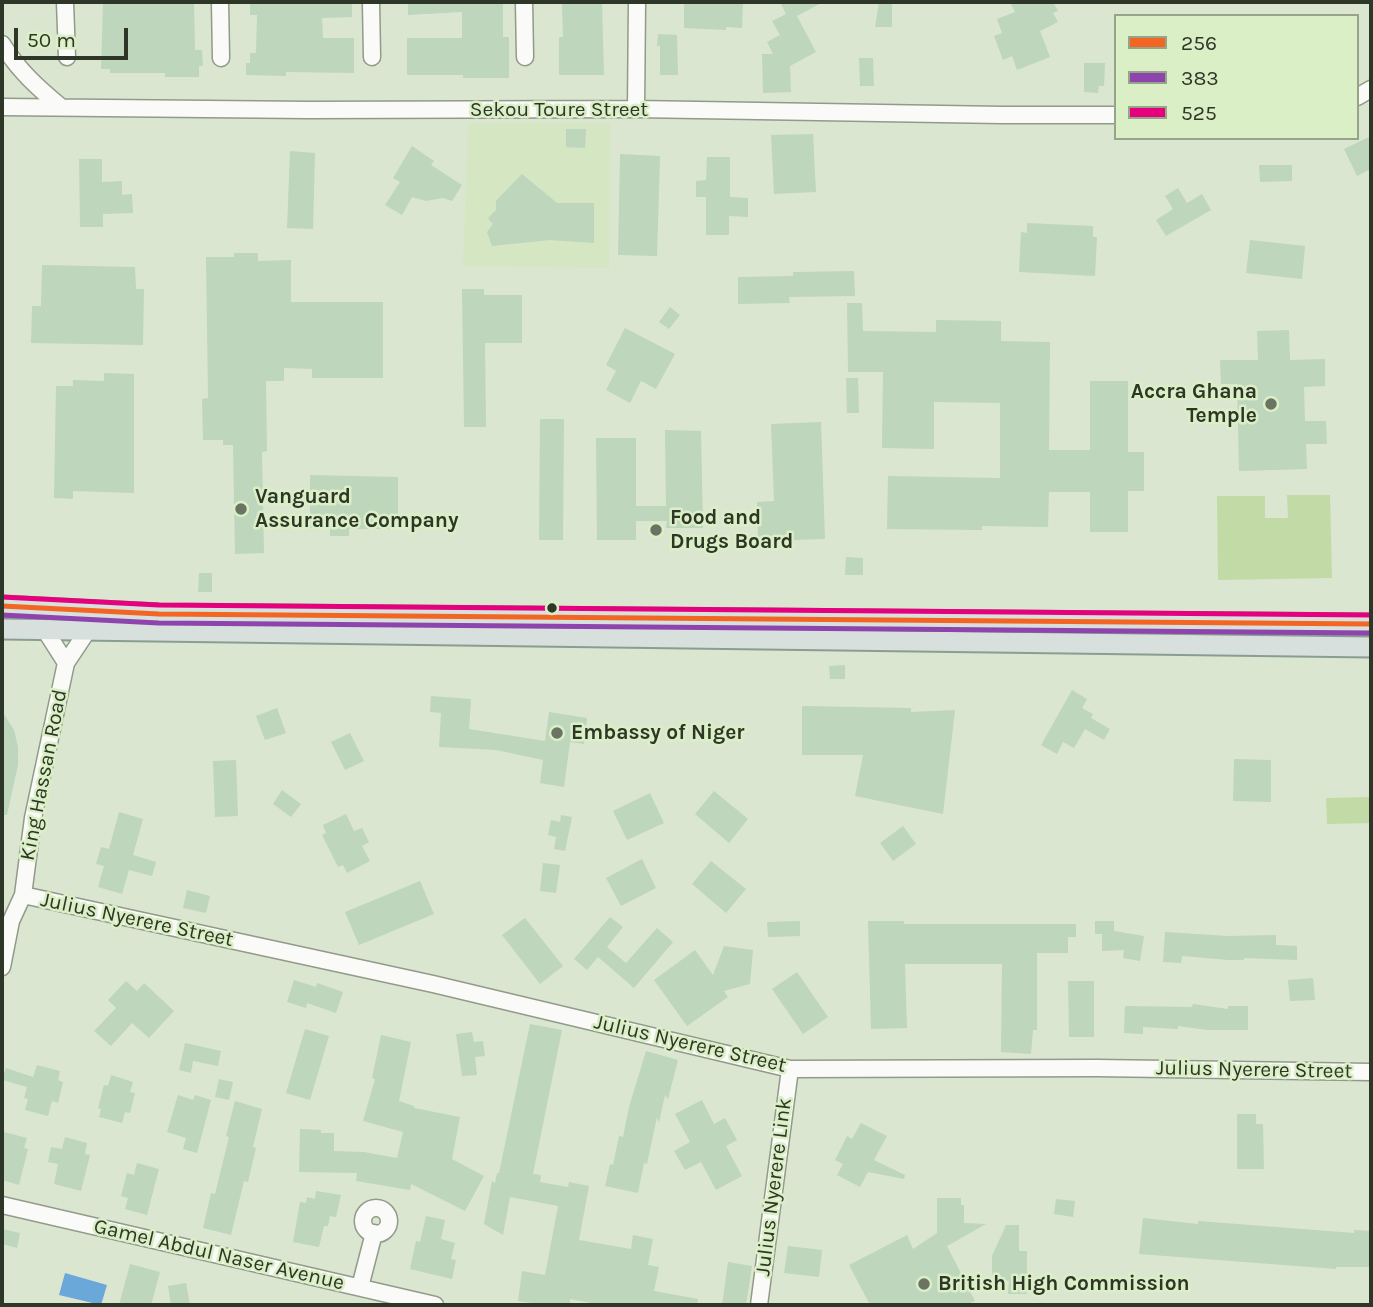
<!DOCTYPE html>
<style>
body{margin:0}
#map{position:relative;width:1373px;height:1307px;overflow:hidden;background:#dbe6d0;font-family:Karla,sans-serif}
canvas{display:block}
.frame{position:absolute;inset:0;border:4px solid #2e3627;pointer-events:none}
.legend{position:absolute;left:1114px;top:14px;width:245px;height:126px;box-sizing:border-box;background:#dbefc7;border:2px solid #96a587;margin:0;padding:9px 12px;list-style:none;font-size:21px;color:#2e3627}
.legend li{display:flex;align-items:center;gap:14px;height:35px}
.legend b{width:35px;border:2px solid #96a587}
.scale{position:absolute;left:14px;top:28px;width:114px;height:32px;box-sizing:border-box;border:4px solid #2e3627;border-top:0;padding-left:9px;font-size:21px;line-height:24px;white-space:nowrap;color:#2e3627;-webkit-text-stroke:5px #dbefc7;paint-order:stroke}
</style>
<div id="map">
<canvas width="1373" height="1307"></canvas>
<div class="frame"></div>
<ul class="legend">
<li><b style="height:9px;background:#f26522"></b>256</li>
<li><b style="height:9px;background:#8e44ad"></b>383</li>
<li><b style="height:9px;background:#e5007d"></b>525</li>
</ul>
<div class="scale">50 m</div>
</div>
<script>
const c = document.querySelector('canvas').getContext('2d');
c.lineJoin = 'round';
function fill(path, color) { c.fillStyle = color; c.fill(path, 'evenodd'); }
function stroke(path, color, width, dash) { c.strokeStyle = color; c.lineWidth = width; c.lineCap = dash ? 'butt' : 'round'; c.setLineDash(dash || []); c.stroke(path); }
function write(font, color, halo, rows, align = 'center') {
  c.font = font + ' Karla,sans-serif'; c.lineWidth = 5; c.setLineDash([]); c.textBaseline = 'middle'; c.strokeStyle = halo; c.fillStyle = color; for (const [text, x, y, turn = 0] of rows) {
    c.save(); c.translate(x, y); c.rotate((+turn || 0) * Math.PI / 180); c.textAlign = isNaN(turn) ? turn : align; if (halo) c.strokeText(text, 0, 0); c.fillText(text, 0, 0); c.restore();
  }
}
const built = new Path2D(`
 M468,123H610L609,268L463,266Z`);
const green = new Path2D(`
 M1287,495H1330L1332,578L1218,580L1217,496H1265V518H1288Z
 M1371,797V823L1327,824L1326,798Z`);
const water = new Path2D(`
 M65,1273L107,1285L101,1305L59,1295Z`);
const building = new Path2D(`
 M103,2H194L195,50H202L203,66H199V77H165V73H110V69H101Z
 M250,2H352V17L322,18L323,38H354V73L286,72V76L246,75V63H250V53H256L257,15H250Z
 M408,2H503V37H509V78H463V75H407V38H462V12L408,15Z
 M562,2H602L604,75H559V37H563Z
 M684,2H743L742,28L726,27V30L684,28Z
 M780,2H823L797,16L816,52L790,66L791,92L763,93L762,54H773L767,42L780,35L772,21L786,14Z
 M879,2H892V27H875Z
 M1010,2H1053L1058,11L1053,13L1058,22L1040,31L1050,57L1017,70L1012,56L1003,60L994,36L1002,33L997,19L1015,12Z
 M658,34L677,35L678,75H660V46H657Z
 M859,58H873L874,86H860Z
 M1084,63H1105L1104,86H1099L1098,93L1084,92Z
 M566,129H586L585,148L566,147Z
 M813,134L816,192L774,194L771,135Z
 M1371,136V169L1357,176L1344,149Z
 M412,146L434,161L431,165L462,185L452,201L443,198L426,201L412,197L402,215L385,205L400,182L393,178Z
 M290,151L315,153L313,229L287,228Z
 M620,154L660,156L657,256L618,255Z
 M707,157H730V197L748,198V217L729,216V235H706V197H696V181L706,180Z
 M79,159H102V182L122,181V195L132,194L133,213L103,214V227H80Z
 M1259,165H1292V181L1260,182Z
 M522,174L557,203H594V243L550,240L492,246L487,232L493,224L488,218L496,210V201Z
 M1178,188L1187,203L1202,194L1211,210L1166,236L1156,220L1173,209L1165,196Z
 M1027,223L1093,226V237H1097L1095,276L1019,272L1021,232L1027,233Z
 M1250,240L1305,246L1302,279L1246,273Z
 M234,253H258V261L291,260V302H383V378H312V369L284,368V381H266L267,451L262,452L264,553L235,554L233,445H223V440H203L202,399L208,398L206,257H234Z
 M42,265L135,267L136,289H144L143,345L31,343L32,306H41Z
 M854,271L855,296L789,297L790,303L738,304V277L793,276V272Z
 M462,289H484V295H522V343H485L486,427H464Z
 M847,303H862L863,331L936,332V320L1001,321V341L1050,342L1049,450H1090V381H1128V452H1144V491H1128V532H1090V492H1049L1048,527L982,526V530L887,529L888,476L1000,478V403L934,402V449L882,448L883,372H848Z
 M670,307L680,315L669,329L659,322Z
 M625,328L675,354L656,389L641,381L630,403L606,390L616,371L606,365Z
 M1289,330L1290,360L1325,359V386L1304,387L1305,421H1326L1327,444H1306L1307,469L1239,471L1237,384H1221L1220,360H1258L1257,331Z
 M104,373L134,374V493L73,491V499L54,498L56,386H73V380L104,381Z
 M846,378H858L859,413H847Z
 M540,419H564L563,540H539Z
 M821,422L825,539L758,541L757,502L774,501L771,424Z
 M665,430L701,431L703,528H666L667,521H636V540H597L596,438H636V506H666Z
 M310,475L398,477V529H349V536H330V528H310Z
 M846,557L863,558V575H845Z
 M199,573H212V592H198Z
 M845,665V679H830L829,666Z
 M1072,690L1087,699L1082,708L1093,714L1091,718L1110,729L1104,740L1085,729L1074,748L1063,742L1057,754L1041,745Z
 M431,696L471,699L469,729L545,741L549,712L587,718L584,744L570,742L564,787L540,783L543,760L496,750L439,747L441,713L430,712Z
 M802,706L911,708V712L955,710L943,814L855,796L863,755H802Z
 M277,708L286,733L265,740L256,716Z
 M2,711L14,730L18,747V765L7,815H2Z
 M350,733L364,761L345,770L331,742Z
 M1234,759L1271,760V802L1233,801Z
 M236,760L238,816L215,817L213,761Z
 M282,790L301,804L291,817L273,804Z
 M714,791L748,819L729,843L695,814Z
 M650,793L664,823L627,840L613,811Z
 M119,812L143,819L133,855L156,862L152,876L129,870L122,894L98,887L104,866L96,864L101,847L109,849Z
 M346,814L354,831L362,828L369,842L362,846L370,861L347,873L343,865L338,867L322,835L326,833L323,825Z
 M561,815L572,817L565,851L554,849L556,837L548,835L551,820L560,822Z
 M903,826L916,844L893,861L880,843Z
 M642,859L656,888L621,906L606,878Z
 M711,861L746,889L726,913L692,884Z
 M543,863L560,865L556,893L540,891Z
 M420,881L434,914L359,945L345,912Z
 M187,890L210,896L206,913L183,908Z
 M610,917L623,927L607,947L626,963L657,928L673,942L634,988L598,957L587,970L574,959Z
 M525,918L563,966L540,984L502,935Z
 M800,921V936L768,937L767,922Z
 M868,921H904V924H1076V937H1068V953H1037V1030H1033L1031,1054L1001,1052L1002,964H905L907,1028L871,1029Z
 M1095,921H1114V931L1144,936L1140,961L1123,958L1124,950L1102,951V934H1095Z
 M1165,932L1228,936L1276,935V945L1297,946V960L1244,958V960H1228L1182,956L1181,963L1163,962Z
 M724,946L753,950L750,984L724,991L728,997L687,1026L654,980L695,950L713,975Z
 M797,972L828,1017L803,1034L772,989Z
 M1313,978L1315,1000L1290,1001L1288,980Z
 M294,980L316,987L317,983L343,992L336,1013L307,1003L306,1008L287,1002Z
 M126,981L137,991L144,983L174,1011L149,1038L132,1023L111,1046L94,1031L116,1008L108,1000Z
 M1068,981H1094V1037H1069Z
 M1193,1004L1228,1009V1006H1248V1030H1207L1178,1026V1029L1143,1027V1034L1124,1033L1125,1006L1192,1007Z
 M530,1024L562,1030L533,1174L541,1175L540,1182L568,1187L569,1182L589,1186L579,1240L631,1249L633,1235L653,1239L648,1265L659,1267L654,1291L698,1299L697,1305H602L570,1299V1305H545L518,1301L522,1271L545,1275L558,1206L510,1197L503,1235L484,1224L492,1181L495,1183L497,1173H499Z
 M305,1029L329,1036L310,1100L286,1093Z
 M472,1032L474,1042L483,1041L485,1056L475,1057L477,1075L462,1076L456,1034Z
 M381,1035L411,1042L399,1101L414,1106V1108L460,1117L452,1159L484,1176L465,1211L411,1184L410,1190L356,1181L357,1173L299,1172L300,1129L321,1130V1133H334V1151L364,1152L397,1158L403,1132L363,1121L375,1079L372,1078Z
 M185,1043L221,1051L218,1066L193,1061L191,1073L179,1070Z
 M646,1051L678,1060L668,1099L665,1095L659,1123L657,1117L647,1164L644,1163L638,1193L605,1186L610,1164L613,1165L619,1136L623,1137L629,1107Z
 M37,1065L60,1071L58,1080L63,1082L58,1103L52,1101L48,1116L25,1110L28,1099L24,1098L27,1087L2,1080L6,1068L33,1077Z
 M111,1075L133,1082L130,1092L135,1093L130,1113L125,1112L122,1123L99,1117L101,1109L98,1108L104,1085L108,1086Z
 M219,1079L233,1082L229,1100L215,1097Z
 M178,1095L193,1100L195,1095L211,1100L197,1153L183,1149L186,1138L167,1132Z
 M702,1100L714,1124L725,1118L737,1140L726,1146L742,1176L716,1190L701,1162L685,1170L674,1151L690,1142L675,1114Z
 M235,1101L262,1109L253,1147L256,1148L248,1182L244,1181L231,1235L203,1228L211,1193L215,1194L229,1137L226,1136Z
 M1237,1114H1256V1124H1263L1264,1169H1237Z
 M861,1123L887,1136L874,1160L905,1175L904,1179L868,1172L860,1187L837,1175L843,1164L835,1160L847,1136L852,1139Z
 M4,1132L27,1138L24,1148L28,1149L19,1185L2,1180Z
 M65,1137L87,1143L85,1154L90,1155L81,1191L54,1184L58,1164L48,1162L51,1147L62,1149Z
 M137,1163L159,1169L147,1215L125,1209L128,1198L121,1196L127,1173L134,1175Z
 M316,1191L341,1195L336,1217L330,1216L328,1226H324L319,1247L293,1242L300,1202L306,1203L307,1197L315,1199Z
 M937,1198H961V1205H964V1223L986,1224L947,1246L975,1301L966,1305H870L849,1265L907,1235L913,1249L937,1233Z
 M1056,1199L1075,1201L1073,1217L1054,1214Z
 M426,1216L445,1220L441,1239L455,1243L451,1259L456,1260L452,1279L410,1269L416,1241L420,1242Z
 M1143,1218L1198,1224V1221L1354,1233V1230L1371,1231V1267H1336V1269L1139,1254Z
 M1006,1225H1019V1251H1027V1294H1008L1009,1281L1001,1280V1275H992V1256Z
 M2,1229L20,1233L17,1248L2,1244Z
 M788,1246L822,1250L819,1277L784,1273Z
 M728,1262L752,1266L746,1305H722Z
 M130,1264L160,1272L151,1305H119Z
 M186,1283L190,1305H171L168,1286Z`);
const minor = new Path2D(`
 M65,2L67,57
 M220,2L221,58
 M371,2L372,57
 M524,2L525,57
 M2,44C18,70 38,88 61,107
 M1357,97L1371,89
 M2,107L309,110L636,109L1002,115H1116
 M636,109L637,2
 M45,630L66,663
 M23,895L433,984L790,1069L1097,1068L1371,1072
 M2,967L11,921L23,895L33,818L66,663L88,630
 M2,1205L435,1305
 M363 1221a13 13 0 1 1 26 0a13 13 0 1 1-26 0Z
 M360,1287L374,1233
 M759,1305L790,1069`);
const major = new Path2D(`
 M2,606L159,614L1371,624
 M2,629L1371,647`);
const bus1 = new Path2D(`
 M2,606L159,614L1371,624`);
const bus2 = new Path2D(`
 M2,615L159,623L1371,633`);
const bus3 = new Path2D(`
 M2,597L159,605L1371,615`);
const markers = [
 [1271,404,7,"#6b7462"],
 [241,509,7,"#6b7462"],
 [656,530,7,"#6b7462"],
 [552,608,6,"#2e3627"],
 [557,733,7,"#6b7462"],
 [924,1284,7,"#6b7462"]
];
const streetNames = [
 ["Sekou Toure Street",559,110],
 ["King Hassan Road",44,775,-79],
 ["Julius Nyerere Street",137,920,12],
 ["Julius Nyerere Street",690,1044,13],
 ["Julius Nyerere Street",1254,1070,1],
 ["Julius Nyerere Link",774,1187,-83],
 ["Gamel Abdul Naser Avenue",219,1255,13]
];
const poiNames = [
 ["Accra Ghana",1257,392,"right"],
 ["Temple",1257,416,"right"],
 ["Vanguard",255,497],
 ["Assurance Company",255,521],
 ["Food and",670,518],
 ["Drugs Board",670,542],
 ["Embassy of Niger",571,733],
 ["British High Commission",938,1284]
];
fill(built, '#d4e6c2');
fill(green, '#c1daa6');
fill(water, '#69a8d9');
fill(building, '#bdd6bc');
stroke(minor, '#929a89', 19);
stroke(major, '#8a9d91', 23);
stroke(minor, '#fafbf8', 16);
stroke(major, '#d7e0dc', 19);
stroke(bus1, '#f26522', 5);
stroke(bus2, '#8e44ad', 5);
stroke(bus3, '#e5007d', 5);
for (const [x, y, r, color] of markers) { const dot = new Path2D(); dot.arc(x, y, r, 0, 2 * Math.PI); c.fillStyle = color; c.fill(dot); stroke(dot, '#dbefc7', 2.5); }
write('21px', '#2e3627', '#dbefc7', streetNames);
write('bold 21px', '#2e3627', '#dbefc7', poiNames, 'left');
</script>
